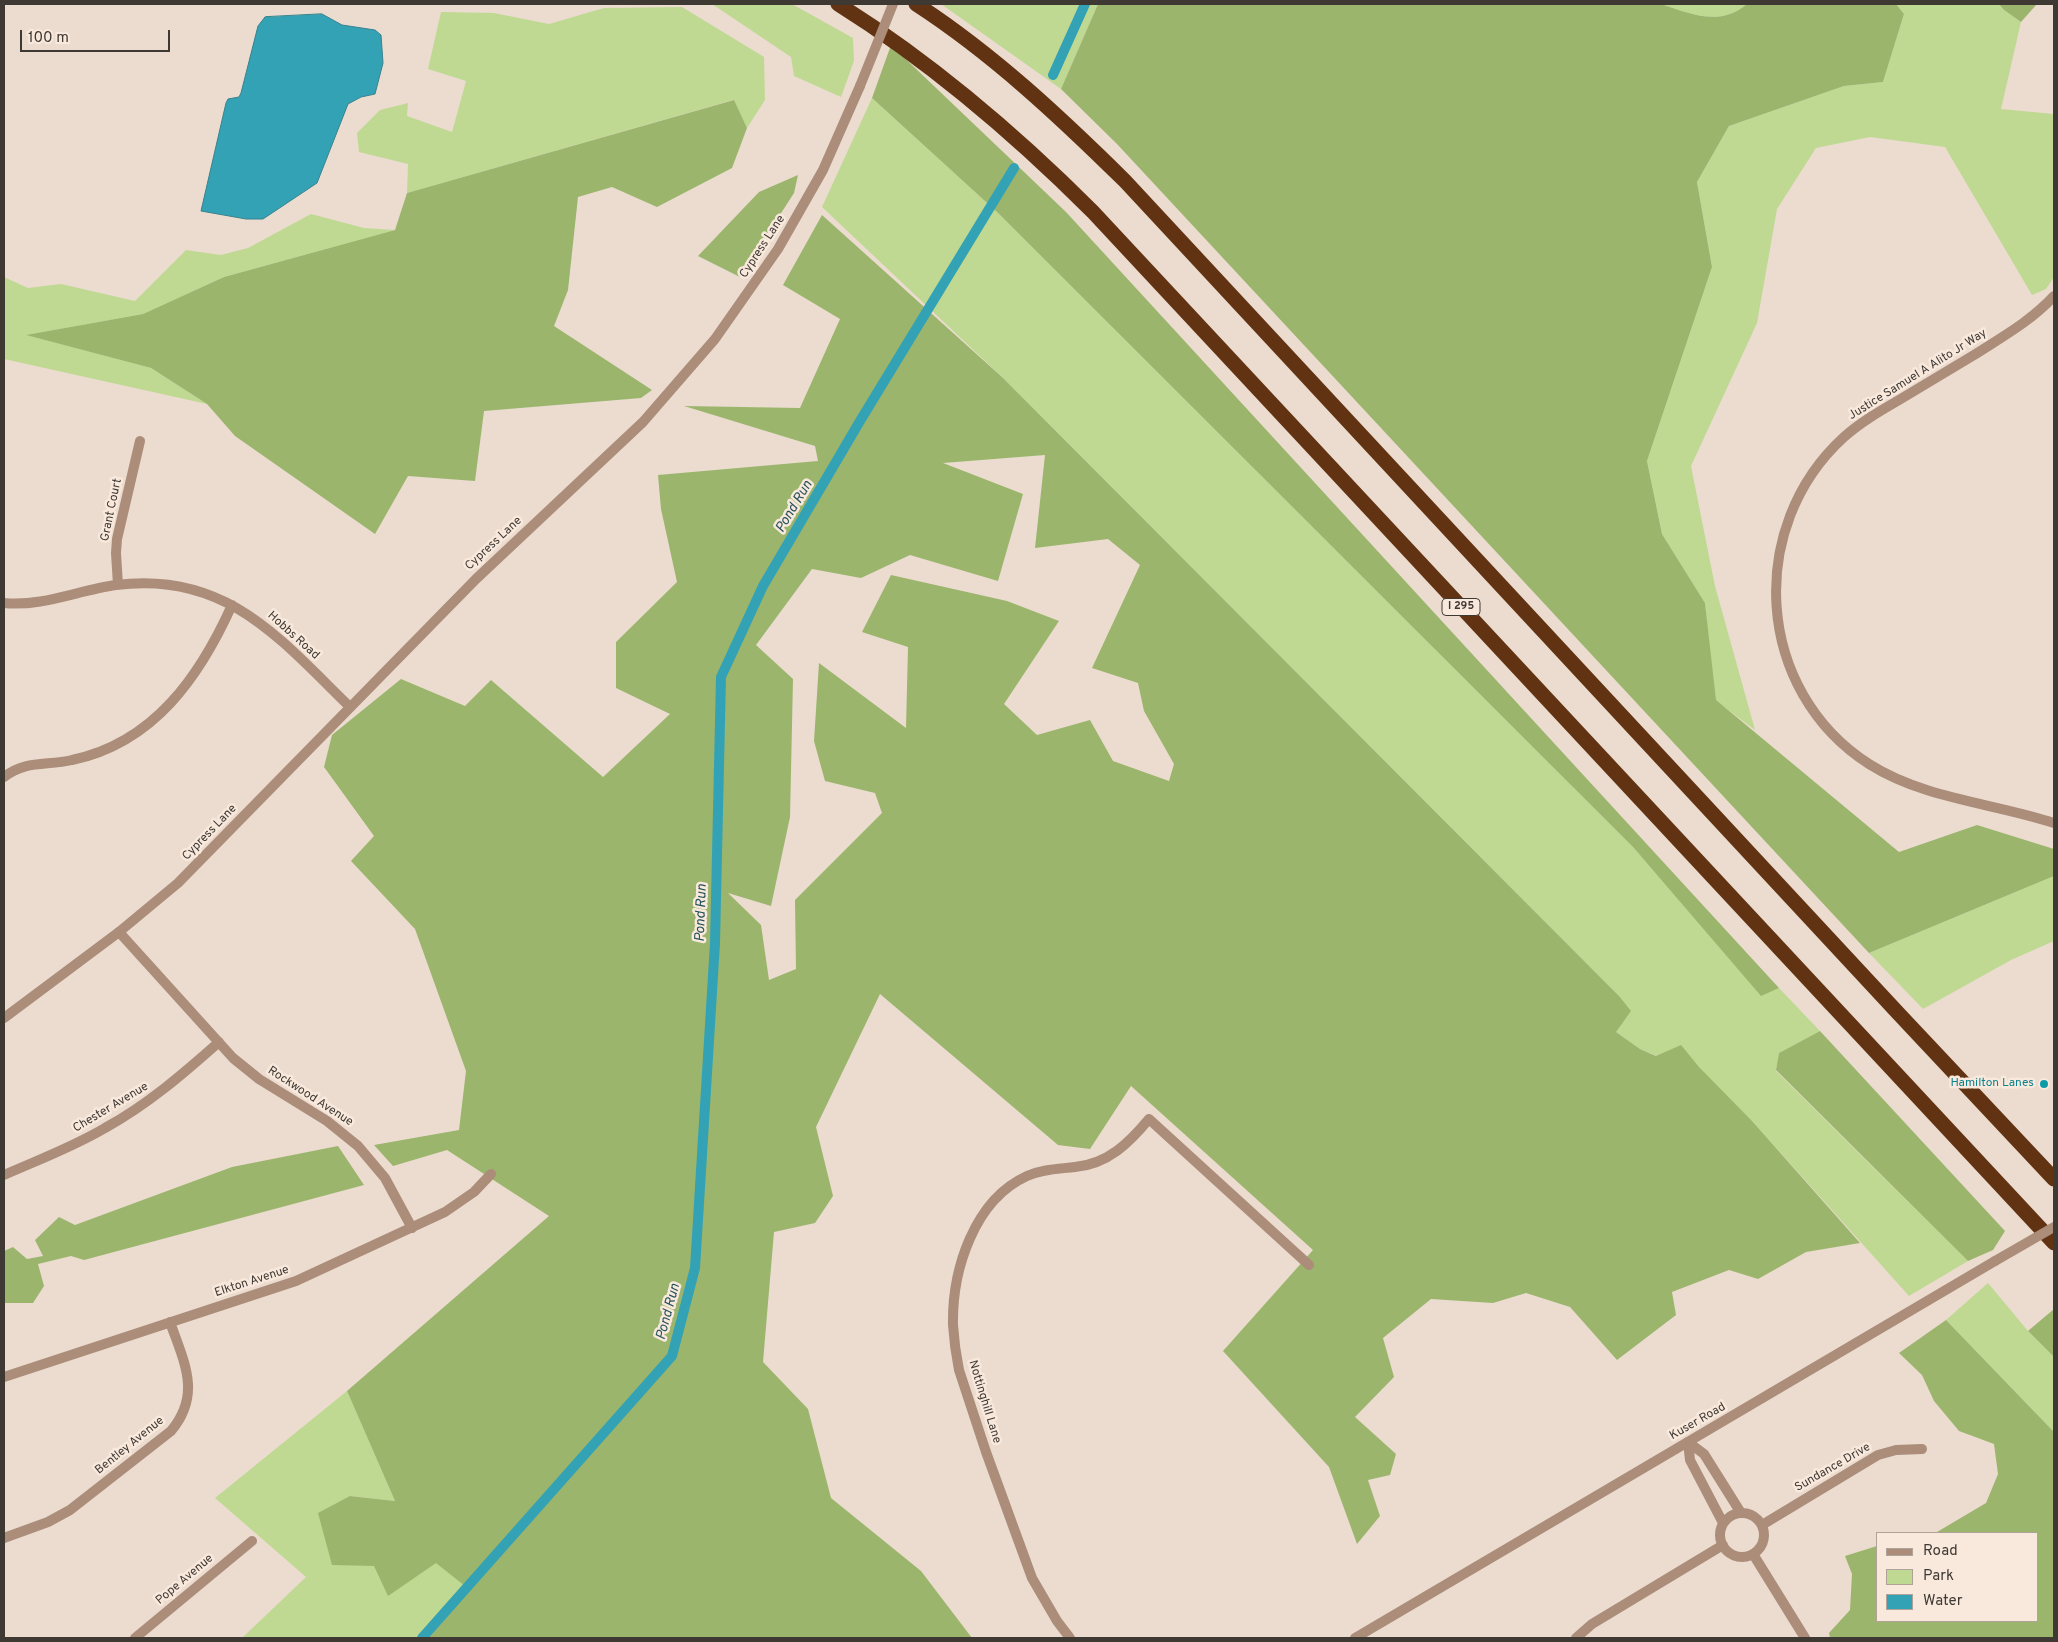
<!DOCTYPE html>
<style>
body{margin:0}
#map{position:relative;width:2058px;height:1642px;overflow:hidden;background:#ebdccf;font-family:Overpass,sans-serif}
canvas{display:block}
.frame{position:absolute;inset:0;border:5px solid #3f3934;pointer-events:none}
.legend{position:absolute;left:1876px;top:1532px;width:162px;height:90px;box-sizing:border-box;background:#f9e9dc;border:1px solid #afa399;margin:0;padding:6px 9px;list-style:none;font-size:15px;color:#3f3934}
.legend li{display:flex;align-items:center;gap:10px;height:25px}
.legend b{width:25px;border:1px solid #afa399}
.scale{position:absolute;left:20px;top:30px;width:150px;height:22px;box-sizing:border-box;border:2px solid #3f3934;border-top:0;padding-left:6px;font-size:15px;line-height:18px;white-space:nowrap;color:#3f3934;-webkit-text-stroke:4px #f9e9dc;paint-order:stroke}
</style>
<div id="map">
<canvas width="2058" height="1642"></canvas>
<div class="frame"></div>
<ul class="legend">
<li><b style="height:6px;background:#ab8d7a"></b>Road</li>
<li><b style="height:14px;background:#bfd993"></b>Park</li>
<li><b style="height:14px;background:#33a2b5"></b>Water</li>
</ul>
<div class="scale">100 m</div>
</div>
<script>
const c = document.querySelector('canvas').getContext('2d');
c.lineJoin = 'round';
function fill(path, color) { c.fillStyle = color; c.fill(path, 'evenodd'); }
function stroke(path, color, width, dash) { c.strokeStyle = color; c.lineWidth = width; c.lineCap = dash ? 'butt' : 'round'; c.setLineDash(dash || []); c.stroke(path); }
function write(font, color, halo, rows, align = 'center') {
  c.font = font + ' Overpass,sans-serif'; c.lineWidth = 5; c.setLineDash([]); c.textBaseline = 'middle'; c.strokeStyle = halo; c.fillStyle = color; for (const [text, x, y, turn = 0] of rows) {
    c.save(); c.translate(x, y); c.rotate((+turn || 0) * Math.PI / 180); c.textAlign = isNaN(turn) ? turn : align; if (halo) c.strokeText(text, 0, 0); c.fillText(text, 0, 0); c.restore();
  }
}
const green = new Path2D(`
 M712,4H792L853,38L854,61L841,97L794,76L791,57Z
 M941,4H1098L1061,89Z
 M1661,4H1747C1720,27 1691,14 1661,4Z
 M1896,4H1999L2004,10L2021,22L2001,109L2054,114V277L2046,289L2032,295L1945,147L1870,137L1816,148L1777,209L1757,323L1691,466L1715,586L1755,730L1715,700L1705,603L1662,534L1647,461L1712,267L1697,182L1729,126L1844,86L1883,82L1904,14Z
 M682,7L764,57L765,100L747,128L733,100L407,193L408,164L359,152L357,133L380,110L408,103L407,116L452,132L466,81L428,69L441,12L494,13L549,24L604,8Z
 M872,98L997,212L1633,847L1761,995L1779,988L1820,1031L1779,1053L1776,1071L1968,1261L1909,1296L1753,1122L1706,1076L1640,1049L1616,1032L1619,996L1002,377L822,207Z
 M311,214L364,228L395,230L224,277L143,314L27,335L151,368L207,404L4,359V277L28,288L61,284L135,301L186,250L221,255L248,248Z
 M2054,876V941L2011,960L1923,1009L1869,953Z
 M1988,1283L2028,1331L2054,1357V1432L1946,1320Z
 M347,1391L395,1501L350,1496L471,1589L428,1638H242L306,1577L215,1498Z`);
const forest = new Path2D(`
 M1098,4H1661C1691,14 1720,27 1747,4H1896L1904,14L1883,82L1844,86L1729,126L1697,182L1712,267L1647,461L1662,534L1705,603L1716,700L1899,852L1977,825L2054,849V876L1869,953L1117,144L1061,89Z
 M1999,4H2037L2021,22L2004,10Z
 M891,45L1066,212L1779,988L1761,996L1633,847L997,212L872,98Z
 M734,100L747,128L732,168L657,207L612,187L578,197L568,290L554,326L652,390L641,398L484,411L475,481L408,476L375,534L235,436L207,404L151,368L26,335L143,314L224,277L395,230L407,193Z
 M798,175L794,193L740,277L698,256L759,192Z
 M822,215L1002,377L1619,996L1631,1011L1616,1032L1640,1049L1656,1056L1681,1045L1699,1067L1753,1122L1860,1243L1806,1252L1758,1279L1729,1270L1672,1292L1676,1315L1617,1360L1570,1307L1526,1293L1493,1303L1431,1299L1383,1338L1394,1377L1355,1417L1396,1454L1390,1475L1368,1480L1380,1516L1357,1544L1329,1467L1223,1351L1313,1250L1131,1086L1090,1149L1058,1145L880,994L816,1127L833,1196L815,1223L774,1232L763,1362L808,1409L831,1498L921,1571L972,1638H428L470,1590L436,1563L388,1596L374,1566L332,1565L318,1513L350,1496L395,1501L347,1391L549,1216L447,1150L393,1166L374,1145L459,1130L466,1071L415,929L351,861L374,836L324,767L332,735L401,679L465,706L491,680L603,777L670,714L616,688V642L677,582L661,509L658,475L818,461L815,446L684,406L800,408L840,319L783,285ZM1045,455L1035,548L1108,539L1140,565L1092,668L1138,683L1144,711L1174,764L1169,781L1113,761L1090,720L1037,735L1004,704L1059,621L1007,601L891,575L862,632L908,647L906,728L819,663L814,741L825,781L875,793L882,813L795,900L796,969L769,980L761,925L728,893L771,906L790,817L793,679L756,645L812,569L861,578L910,555L998,581L1023,494L943,463Z
 M1820,1031L2005,1231L1993,1250L1968,1261L1776,1070L1779,1053Z
 M338,1146L364,1185L84,1260L71,1256L38,1264L44,1286L33,1303H4V1251L13,1247L27,1259L43,1256L35,1240L59,1217L75,1225L232,1167Z
 M2054,1309V1357L2028,1331Z
 M1946,1320L2054,1432V1638H1830L1829,1633L1850,1610L1852,1574L1845,1556L1877,1546V1621H2037V1533H1928L1937,1532L1986,1503L1998,1474L1994,1444L1959,1431L1934,1401L1922,1375L1899,1353Z`);
const water = new Path2D(`
 M322,14L342,25L375,30L381,35L383,63L375,94L361,97L348,104L317,183L263,219H246L201,211L226,103L228,99L239,97L241,93L258,26L265,17Z`);
const canal = new Path2D(`
 M1053,75L1085,4
 M422,1638L672,1356L695,1268L715,943L721,677L763,586L860,421L1014,168`);
const minor = new Path2D(`
 M118,585L116,553L117,539L140,441
 M4,603C42,607 79,590 116,585C226,571 279,638 350,707
 M4,777C26,760 46,766 72,760C154,743 200,676 232,605
 M119,932L233,1058L259,1079L327,1121L358,1146L385,1178L412,1228
 M4,1175C38,1160 73,1147 105,1128C147,1105 183,1074 219,1042
 M4,1377L296,1281L445,1212L474,1192L491,1174
 M1688,1442L1704,1454L1741,1513
 M1688,1442L1690,1460L1723,1523
 M1720 1535a22 22 0 1 1 44 0a22 22 0 1 1-44 0Z
 M1762,1525L1878,1455L1896,1450L1922,1449
 M4,1538L48,1522L70,1510L171,1431C202,1394 184,1362 170,1322
 M1753,1554L1805,1638
 M135,1638L252,1541
 M1070,1638L1057,1621L1032,1578L986,1452L959,1370C956,1355 954,1340 953,1325C952,1270 974,1200 1027,1176C1043,1169 1059,1169 1075,1167C1108,1164 1129,1143 1149,1119L1309,1265
 M1576,1638L1592,1624L1723,1545`);
const tertiary = new Path2D(`
 M2054,296C2031,321 2002,337 1974,355C1949,370 1924,385 1899,400C1880,411 1861,422 1844,437C1745,527 1755,691 1869,764C1924,799 1994,803 2054,823
 M4,1018L119,932L178,883L476,579L643,422L715,339L778,249L823,170L860,86
 M1355,1638L1995,1261`);
const motorway = new Path2D(`
 M838,4C932,63 1015,134 1093,212L2054,1243
 M916,4C993,54 1060,117 1125,181L1898,1013L2054,1179`);
const tertiaryBridge = new Path2D(`
 M860,86L893,4
 M1995,1261L2054,1227`);
const markers = [
 [2044,1084,5,"#0f9aa8"]
];
const shields = [
 [1461,607,38]
];
const shieldNames = [
 ["I 295",1461,607]
];
const streetNames = [
 ["Cypress Lane",763,247,-57],
 ["Justice Samuel A Alito Jr Way",1918,375,-32],
 ["Grant Court",112,510,-78],
 ["Cypress Lane",494,544,-43],
 ["Hobbs Road",293,636,42],
 ["Cypress Lane",210,833,-46],
 ["Rockwood Avenue",310,1097,33],
 ["Chester Avenue",111,1108,-31],
 ["Elkton Avenue",252,1282,-18],
 ["Nottinghill Lane",984,1402,73],
 ["Kuser Road",1698,1422,-30],
 ["Bentley Avenue",130,1446,-39],
 ["Sundance Drive",1833,1468,-30],
 ["Pope Avenue",185,1580,-40]
];
const cultureNames = [
 ["Hamilton Lanes",2034,1084]
];
const waterNames = [
 ["Pond Run",795,507,-59],
 ["Pond Run",702,913,-88],
 ["Pond Run",669,1312,-75]
];
fill(green, '#bfd993');
fill(forest, '#9bb56d');
fill(water, '#33a2b5');
stroke(water, '#37828e', 1);
stroke(canal, '#33a2b5', 10);
stroke(minor, '#ab8d7a', 10);
stroke(tertiary, '#ab8d7a', 10);
stroke(motorway, '#613312', 15);
stroke(tertiaryBridge, '#ab8d7a', 10);
for (const [x, y, r, color] of markers) { const dot = new Path2D(); dot.arc(x, y, r, 0, 2 * Math.PI); c.fillStyle = color; c.fill(dot); stroke(dot, '#f9e9dc', 2); }
for (const [x, y, w] of shields) { const box = new Path2D(); box.roundRect(x - w / 2, y - 8.5, w, 17, 4); c.fillStyle = '#f9e9dc'; c.fill(box); stroke(box, '#3f3934', 1); }
write('bold 11px', '#3f3934', null, shieldNames);
write('12px', '#3f3934', '#f9e9dc', streetNames);
write('12px', '#0d838f', '#f9e9dc', cultureNames, 'right');
write('italic 14px', '#23515a', '#f9e9dc', waterNames);
</script>
